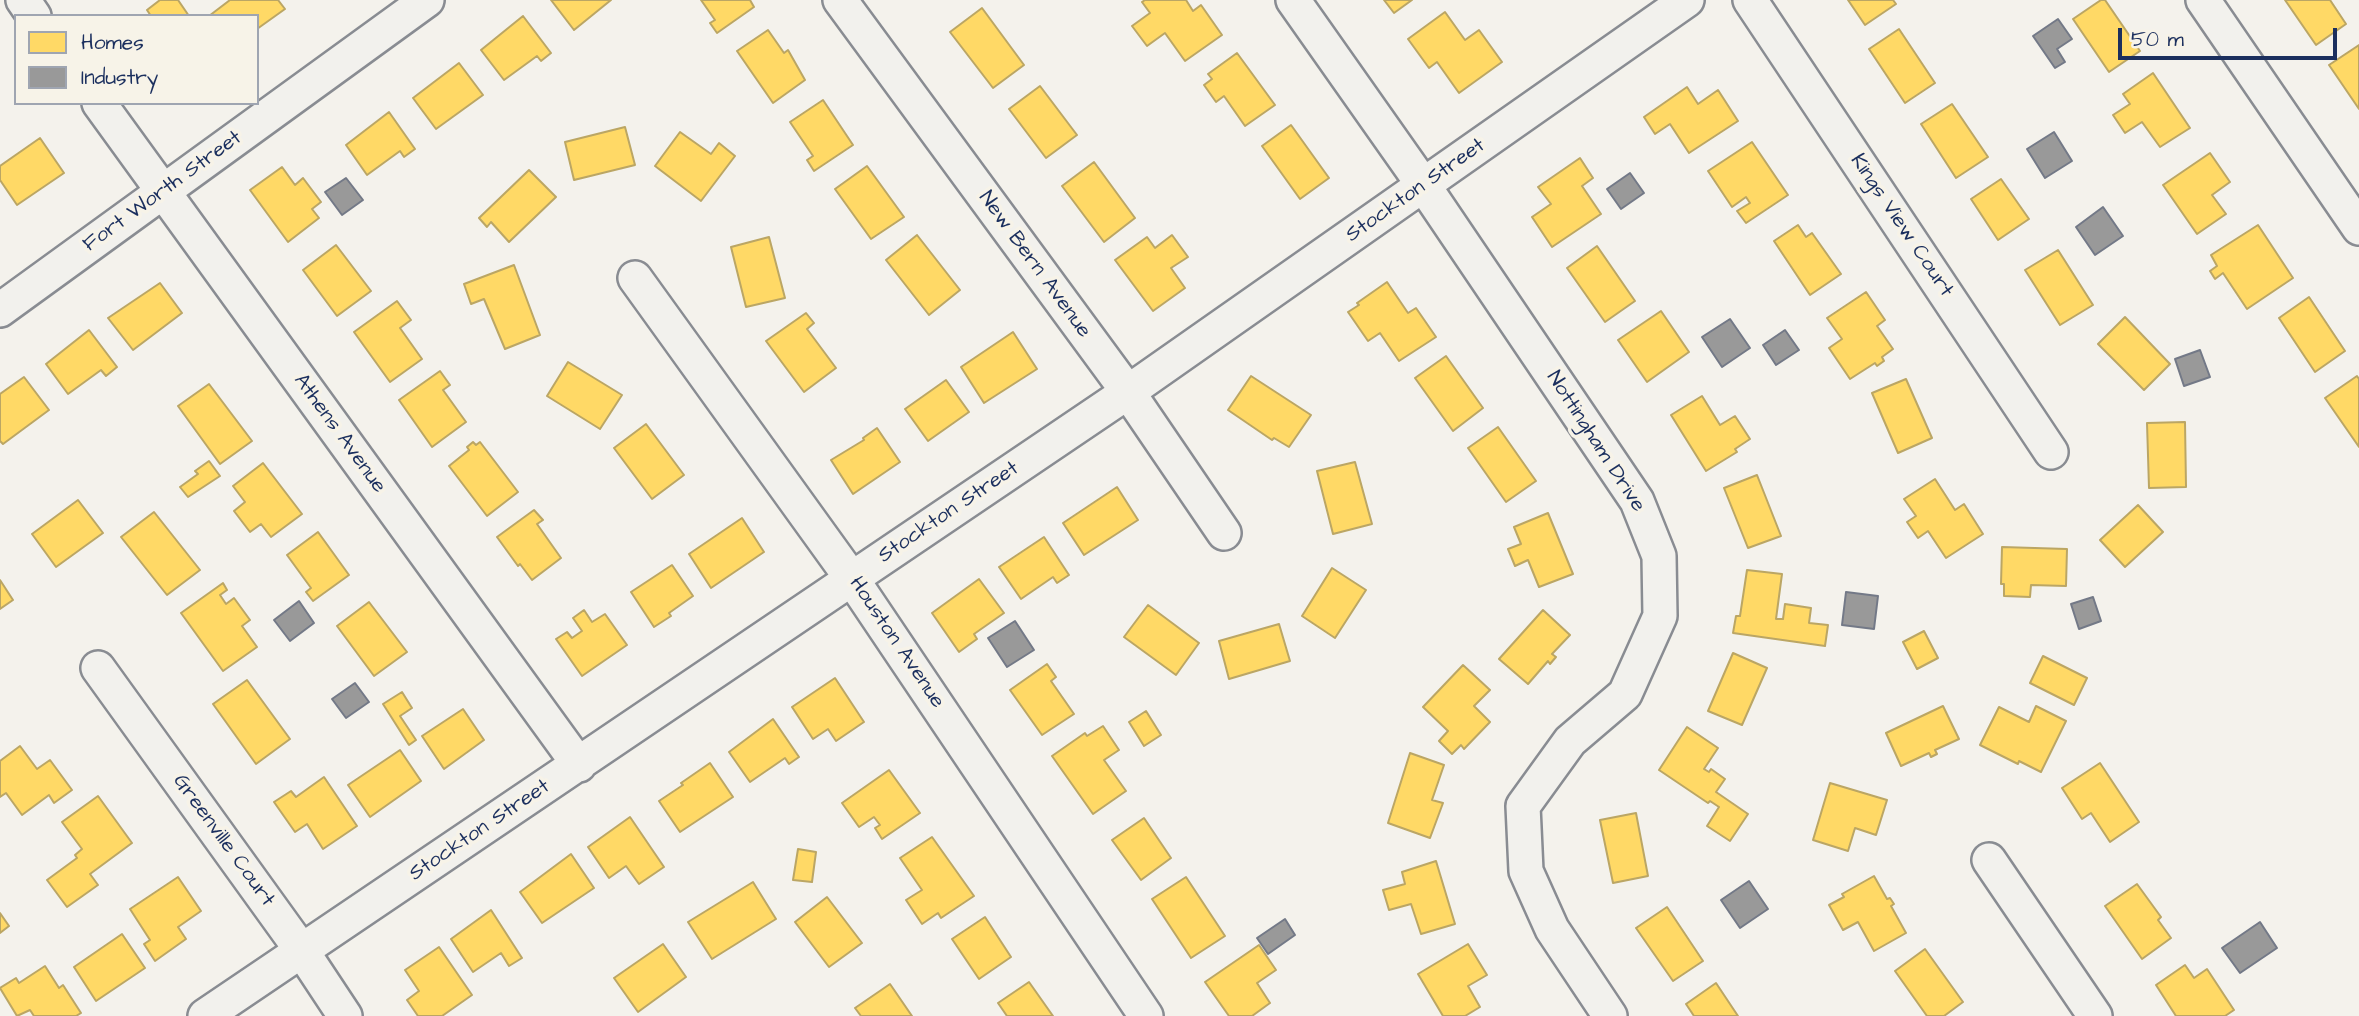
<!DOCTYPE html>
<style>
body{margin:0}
#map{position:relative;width:2359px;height:1016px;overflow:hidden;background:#f4f2ec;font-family:"Architects Daughter",sans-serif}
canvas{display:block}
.legend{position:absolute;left:14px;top:14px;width:245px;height:91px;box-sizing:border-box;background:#f7f3e8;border:2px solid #9fa5b1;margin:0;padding:9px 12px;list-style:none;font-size:21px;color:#1b2f5e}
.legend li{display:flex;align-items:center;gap:14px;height:35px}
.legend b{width:35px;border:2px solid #9fa5b1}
.scale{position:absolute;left:2118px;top:28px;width:219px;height:32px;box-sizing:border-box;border:4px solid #1b2f5e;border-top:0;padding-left:9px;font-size:21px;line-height:24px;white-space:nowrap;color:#1b2f5e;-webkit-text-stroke:5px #f7f3e8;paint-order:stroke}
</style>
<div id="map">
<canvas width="2359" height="1016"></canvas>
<ul class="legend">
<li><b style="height:19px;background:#ffd966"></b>Homes</li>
<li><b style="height:19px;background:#999"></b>Industry</li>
</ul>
<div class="scale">50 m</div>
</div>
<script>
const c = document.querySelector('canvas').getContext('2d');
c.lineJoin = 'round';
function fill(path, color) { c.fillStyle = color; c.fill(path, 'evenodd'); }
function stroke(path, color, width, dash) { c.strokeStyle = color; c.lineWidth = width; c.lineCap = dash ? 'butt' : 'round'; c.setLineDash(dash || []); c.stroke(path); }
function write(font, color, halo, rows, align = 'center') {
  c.font = font + ' "Architects Daughter",sans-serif'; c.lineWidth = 7; c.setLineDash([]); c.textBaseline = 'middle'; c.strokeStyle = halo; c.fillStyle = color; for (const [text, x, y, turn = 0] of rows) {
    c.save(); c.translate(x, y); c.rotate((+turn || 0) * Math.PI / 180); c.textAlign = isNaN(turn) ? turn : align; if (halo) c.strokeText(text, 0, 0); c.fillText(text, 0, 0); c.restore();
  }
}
const homes = new Path2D(`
 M160,0H178L189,16H151L147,10Z
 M230,0H278L285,9L257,29V16H209Z
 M551,0H611L574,30Z
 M701,0H750L754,7L717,33L710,23L715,20Z
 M1145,0H1186L1193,11L1201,5L1222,35L1185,61L1165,33L1147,46L1132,26L1150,13L1142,2Z
 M1384,0H1412L1394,13Z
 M1848,0H1893L1896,4L1865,25Z
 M2101,0H2105L2140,51L2109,72L2073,19Z
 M2285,0H2330L2346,24L2316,45Z
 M982,8L1024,65L993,88L950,32Z
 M1445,12L1465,40L1479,30L1502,62L1459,93L1437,62L1429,68L1408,39Z
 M523,16L551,53L541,61L537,56L504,80L481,50Z
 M1899,29L1935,83L1905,103L1869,49Z
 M768,30L784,53L788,50L805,80L773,103L737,51Z
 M2359,45V109L2329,65Z
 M1237,53L1275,105L1245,126L1224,96L1216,102L1204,85L1212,79L1208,74Z
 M459,63L483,95L436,129L413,98Z
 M2153,73L2190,128L2160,147L2142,122L2125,133L2113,115L2130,104L2123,94Z
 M1040,86L1077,135L1046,158L1009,109Z
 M1687,87L1698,104L1718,90L1738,121L1689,153L1670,124L1655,134L1644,117Z
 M823,100L853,145L814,171L807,160L813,156L790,122Z
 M1952,104L1988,157L1956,178L1921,124Z
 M389,112L415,149L404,157L400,151L367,175L346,145Z
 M1291,125L1329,178L1300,199L1262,146Z
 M625,127L635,165L574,180L565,142Z
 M680,132L711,154L719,143L735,156L701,201L655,166Z
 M40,138L64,173L17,205L0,180V166Z
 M1752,142L1788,195L1746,223L1737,211L1750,203L1746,197L1732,207L1708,171Z
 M2210,153L2230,182L2212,195L2226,214L2197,234L2163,185Z
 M1580,158L1593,178L1582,186L1601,214L1552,247L1532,217L1551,204L1538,187Z
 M1094,162L1135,218L1104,242L1062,186Z
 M867,166L904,217L871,239L835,189Z
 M282,167L295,185L303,178L321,202L312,209L319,218L288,242L250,190Z
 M529,170L556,197L509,242L491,222L487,227L479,218Z
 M2001,179L2029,219L1998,240L1971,199Z
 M1798,225L1806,237L1812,233L1841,274L1810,295L1774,241Z
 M2258,225L2293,278L2247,309L2223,273L2215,279L2210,271L2217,266L2211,255Z
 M917,235L960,290L929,315L886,260Z
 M1172,235L1188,257L1171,268L1185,288L1153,311L1115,260L1147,237L1155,248Z
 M769,237L785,298L746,307L731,247Z
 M336,245L371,291L337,316L303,270Z
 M1597,246L1635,301L1605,322L1567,268Z
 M2058,250L2093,305L2060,325L2025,270Z
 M514,265L540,335L505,349L484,299L471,304L464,284Z
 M1387,282L1408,313L1416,308L1436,337L1399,361L1380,333L1368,341L1348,312L1359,305L1357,303Z
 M160,283L182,313L133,350L108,318Z
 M1866,292L1885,320L1877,326L1893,349L1882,357L1884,361L1877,366L1875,363L1850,379L1829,348L1842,339L1827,318Z
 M2309,297L2345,351L2315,372L2279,318Z
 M397,301L411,320L400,328L422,359L390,382L354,332Z
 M1661,311L1689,352L1647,382L1618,340Z
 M806,313L814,323L807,329L836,368L804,392L766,341Z
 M2125,317L2170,364L2144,390L2098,344Z
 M89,330L117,367L106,376L101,370L68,394L46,364Z
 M1013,332L1037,369L984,403L961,367Z
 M1446,356L1483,408L1453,431L1415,378Z
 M568,362L622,395L600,429L547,396Z
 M440,371L450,385L443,390L466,422L432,447L399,400Z
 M1251,376L1311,415L1289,447L1274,438L1272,440L1228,410Z
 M2357,376L2359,379V447L2325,398Z
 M24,377L49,410L3,444L0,441V394Z
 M1906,379L1932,438L1898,453L1872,393Z
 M946,380L969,412L928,441L905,409Z
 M209,384L252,441L220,464L178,406Z
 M1702,396L1720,425L1735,416L1750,439L1735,449L1737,452L1706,471L1671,415Z
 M2185,422L2186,487L2149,488L2147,423Z
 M646,424L684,475L652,499L614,448Z
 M1498,427L1536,481L1506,502L1468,448Z
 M877,428L900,462L853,494L831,460L864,440L863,438Z
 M473,442L476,445L480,442L518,492L487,516L449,466L469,450L467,447Z
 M209,461L220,476L188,497L180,487L198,474L195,471Z
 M1355,462L1372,524L1333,534L1317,471Z
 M263,463L302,514L271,537L261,524L250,532L234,511L245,502L233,486Z
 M1757,475L1781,536L1748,548L1724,488Z
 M1935,479L1955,510L1964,504L1983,534L1946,558L1928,531L1918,538L1907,522L1916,516L1904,499Z
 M1117,487L1138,520L1084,555L1063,523Z
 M78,500L103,533L56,567L32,534Z
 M2138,505L2163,532L2125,567L2100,540Z
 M534,510L543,520L537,524L561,558L532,580L520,564L518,566L497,537Z
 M154,512L200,570L167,595L121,537Z
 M1548,513L1573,574L1539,587L1528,560L1515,566L1508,549L1521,544L1514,527Z
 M742,518L764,552L711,588L689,554Z
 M318,532L349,575L313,601L306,592L311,588L287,555Z
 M1044,537L1069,575L1057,583L1053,577L1021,599L999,567Z
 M2002,547L2067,549L2066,586L2031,585L2030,597L2004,596V584H2001Z
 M672,565L693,596L669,613L671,616L654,627L631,592Z
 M1332,568L1366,590L1335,638L1302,616Z
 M1747,570L1782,574L1776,619H1783L1785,604L1811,608L1809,623L1828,625L1825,646L1733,633L1736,616H1740Z
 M979,579L1004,613L974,634L977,639L959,652L932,613Z
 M0,580L13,600L0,609Z
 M223,583L227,590L220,595L226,604L234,598L250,620L242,626L257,647L223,671L181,613Z
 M369,602L407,652L374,676L337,626Z
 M1148,605L1199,643L1176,675L1124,637Z
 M584,610L592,622L605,614L627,645L582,676L556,639L567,632L572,638L582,631L573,618Z
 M1543,610L1570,635L1552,654L1556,657L1550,664L1548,661L1528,684L1499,659Z
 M1279,624L1290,661L1229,679L1219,641Z
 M1924,631L1938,658L1917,669L1903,642Z
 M1733,653L1767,668L1742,725L1708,711Z
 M2043,656L2087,678L2074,705L2030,683Z
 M1047,664L1056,677L1051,681L1074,714L1042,735L1010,690Z
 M1463,665L1490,690L1474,706L1490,722L1464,749L1461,745L1452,754L1439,741L1448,731L1423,707Z
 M835,678L864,722L836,741L828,729L813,739L792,707Z
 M247,680L290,739L256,764L213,704Z
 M402,692L412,708L400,716L416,740L409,745L383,704Z
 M1943,706L1959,739L1935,750L1937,754L1931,757L1929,753L1901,766L1886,733Z
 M2036,706L2066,721L2041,772L2019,761L2018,764L1980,745L1999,707L2029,722Z
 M463,709L484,740L444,769L422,736Z
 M1146,711L1161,735L1144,746L1129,722Z
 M773,719L799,757L789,764L785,758L750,782L729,752Z
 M1103,726L1119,750L1104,760L1126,791L1093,814L1052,756L1085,733L1087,736Z
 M1687,727L1718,748L1704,769L1709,772L1711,769L1725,779L1716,792L1748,814L1730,841L1707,826L1719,807L1710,801L1708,803L1659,770Z
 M20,746L37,769L50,760L72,790L54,803L49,795L22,815L6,793L0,797V761Z
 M400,750L421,781L370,817L348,785Z
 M1410,753L1444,765L1432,800L1443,803L1430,838L1388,823Z
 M710,763L733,797L680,832L659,801L683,785L681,783Z
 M2100,763L2139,822L2110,842L2091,813L2082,819L2062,788Z
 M889,770L920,813L882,839L875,828L880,825L874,817L859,827L842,803Z
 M324,777L357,826L323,849L307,824L295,832L274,802L291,791L296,797Z
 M1830,783L1887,800L1876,835L1855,828L1848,851L1813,840Z
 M98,796L132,843L90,874L98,885L67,907L47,880L77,858L75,855L82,849L62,822Z
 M1636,813L1648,876L1613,883L1600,820Z
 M630,817L664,867L639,884L626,866L609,878L588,847Z
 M1144,818L1171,858L1141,880L1112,840Z
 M932,837L974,896L941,918L938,913L922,924L906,900L922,890L900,858Z
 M798,849L816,852L812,882L793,880Z
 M571,854L594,888L542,923L520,892Z
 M1436,861L1455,924L1421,934L1411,904L1389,910L1383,890L1405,884L1402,872Z
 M1874,876L1887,899L1890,898L1894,904L1891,906L1906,933L1874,951L1858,922L1843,930L1829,905L1844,897L1842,894Z
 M178,877L201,911L178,927L186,939L155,961L144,944L150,940L130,909Z
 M1186,877L1225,936L1191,958L1152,899Z
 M753,882L776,919L712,959L688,922Z
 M2137,884L2161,917L2158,920L2171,938L2142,959L2105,906Z
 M827,897L862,943L829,967L795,922Z
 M1667,907L1703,961L1673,981L1636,928Z
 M491,910L522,958L509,966L501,953L473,972L451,939Z
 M0,913L9,926L0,933Z
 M985,917L1011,957L979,979L952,939Z
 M122,934L145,968L96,1001L74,967Z
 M663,944L686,977L638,1012L614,978Z
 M1468,944L1487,975L1468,986L1480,1007L1465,1016H1443L1418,974Z
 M1259,945L1276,970L1257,983L1270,1003L1252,1016H1229L1205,982Z
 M439,947L472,995L442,1016H418L407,1000L419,991L405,970Z
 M1925,949L1963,1002L1944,1016H1927L1895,971Z
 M2185,965L2194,978L2207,969L2234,1010L2225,1016H2176L2156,985Z
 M45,966L59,988L63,985L81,1013L76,1016H34L30,1010L17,1016L0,988L16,978L19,983Z
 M1029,982L1053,1016H1007L998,1003Z
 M1716,983L1738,1016H1694L1686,1004Z
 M890,984L912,1016H861L855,1008Z`);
const industry = new Path2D(`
 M2058,19L2072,39L2057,49L2065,62L2055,68L2033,36Z
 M2054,132L2072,161L2045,178L2027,149Z
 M1630,173L1644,193L1621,209L1607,189Z
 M346,178L363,200L342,215L325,192Z
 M2103,207L2123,236L2095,255L2076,227Z
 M1730,319L1750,348L1722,367L1702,337Z
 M1785,330L1799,350L1776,365L1763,345Z
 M2200,350L2210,377L2184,386L2175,359Z
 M1846,592L1878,596L1874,629L1842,625Z
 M2093,597L2101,621L2079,629L2071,604Z
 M299,601L314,623L290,641L274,620Z
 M1015,621L1034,650L1007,667L988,638Z
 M355,683L369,702L346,718L332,699Z
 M1749,881L1768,909L1740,928L1721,900Z
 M1285,919L1295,935L1268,954L1257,938Z
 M2260,922L2277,948L2240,973L2222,948Z`);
const minor = new Path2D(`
 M23,0L34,16
 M840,0L1128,392L1224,533
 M1293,0L1424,186L1637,501L1659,556L1660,616L1625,694L1570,741L1523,806L1526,871L1552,929L1610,1016
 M1750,0L2051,452
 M2203,0L2359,228
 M99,103L579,765
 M635,278L852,579L1146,1016
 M0,310L427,0
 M98,668L302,951L345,1016
 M1989,860L2095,1016
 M205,1016L1128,392L1687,0`);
const streetNames = [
 ["Stockton Street",1416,191,-35],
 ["Fort Worth Street",163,192,-36],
 ["Kings View Court",1901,226,56],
 ["New Bern Avenue",1034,265,54],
 ["Athens Avenue",339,434,54],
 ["Nottingham Drive",1595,442,57],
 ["Stockton Street",949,513,-34],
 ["Houston Avenue",896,643,56],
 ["Stockton Street",480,831,-34],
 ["Greenville Court",223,841,54]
];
fill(homes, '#ffd966');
stroke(homes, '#bba664', 2);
fill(industry, '#999');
stroke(industry, '#737987', 2);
stroke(minor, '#898c92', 38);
stroke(minor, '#f2f1ed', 33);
write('21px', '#1b2f5e', '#f7f3e8', streetNames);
</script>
